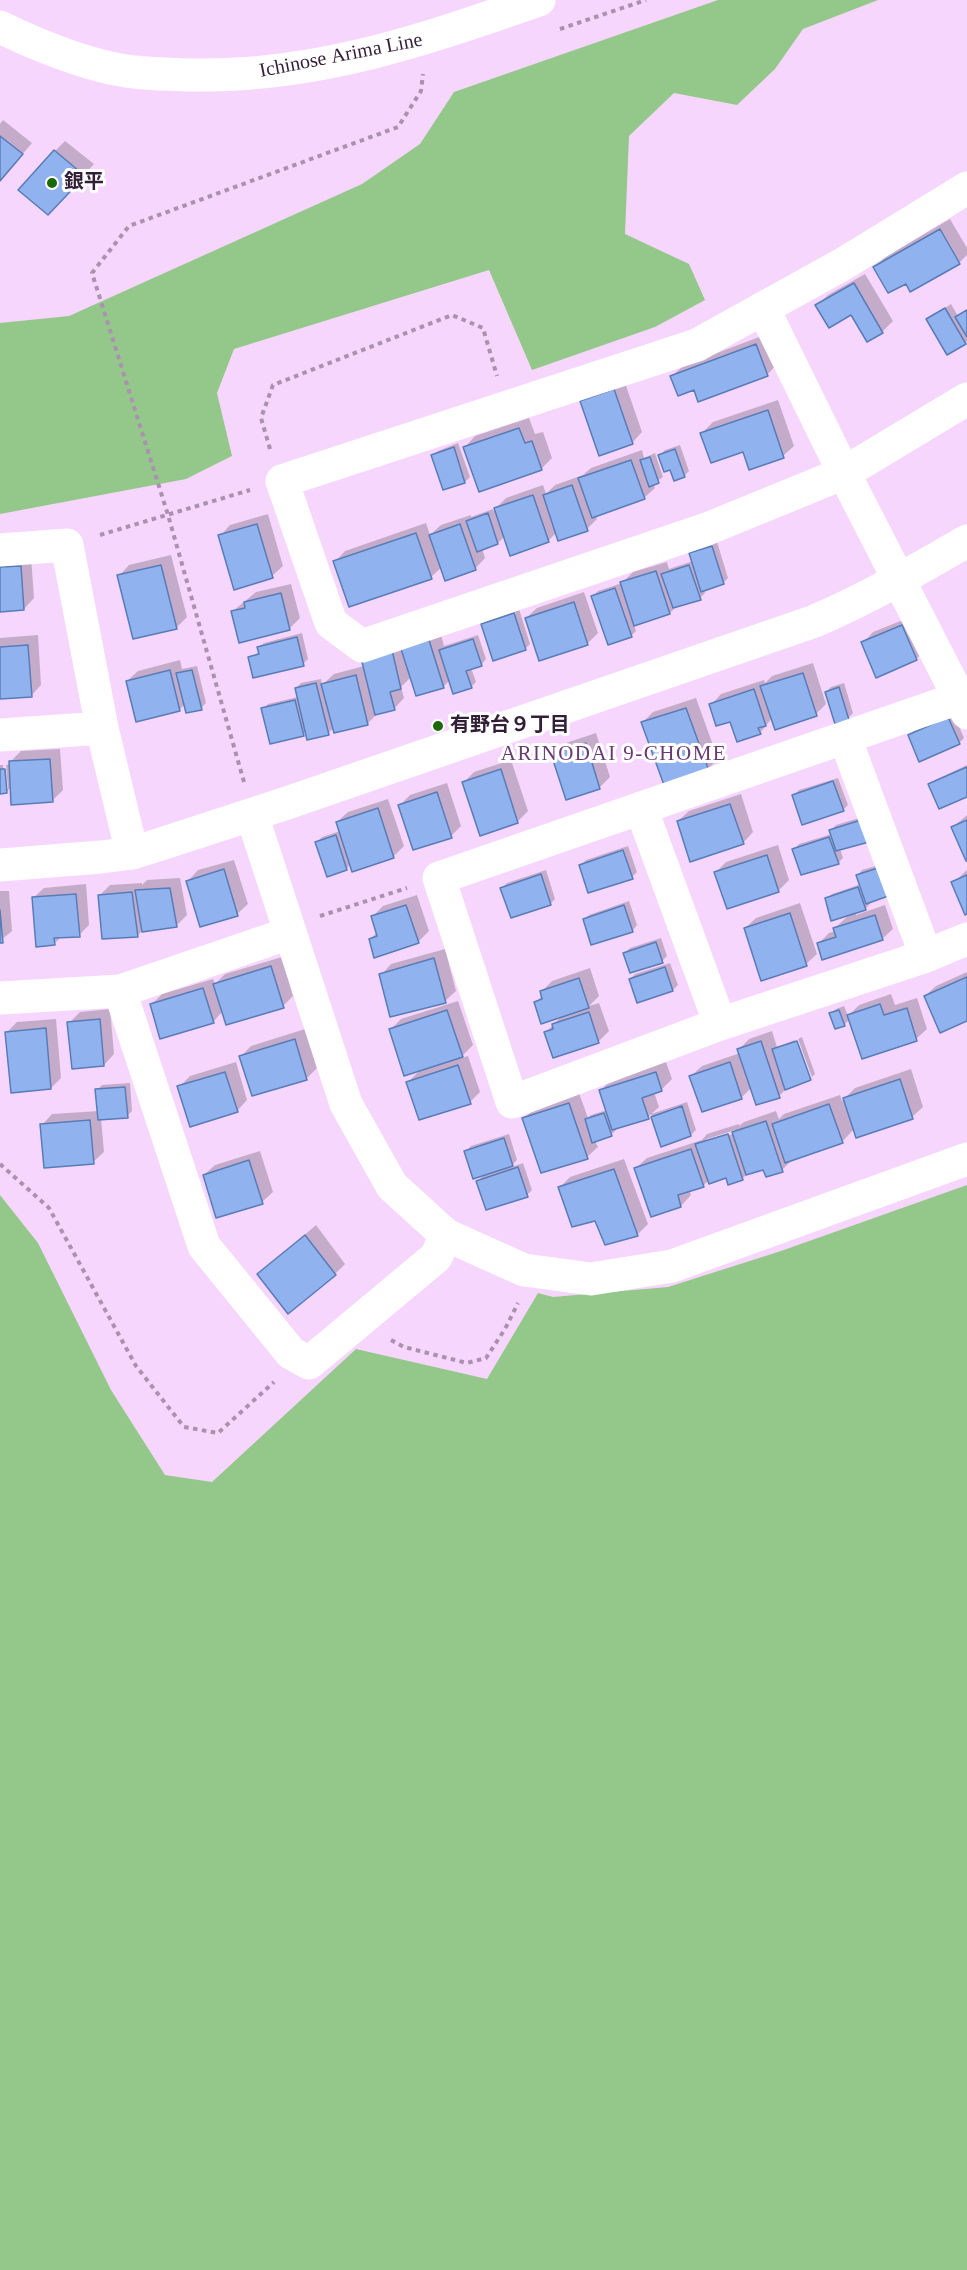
<!DOCTYPE html>
<meta charset="utf-8">
<style>
body{margin:0}
canvas{display:block;background:#f6d6fc}
</style>
<canvas width="967" height="2270"></canvas>
<script>
const c = document.querySelector('canvas').getContext('2d');
c.lineJoin = 'round';
function fill(path, color) { c.fillStyle = color; c.fill(path, 'evenodd'); }
function stroke(path, color, width, dash) { c.strokeStyle = color; c.lineWidth = width; c.lineCap = dash ? 'butt' : 'round'; c.setLineDash(dash || []); c.stroke(path); }
function write(font, color, halo, rows, align = 'center') {
  c.font = font + ' "Times New Roman","Noto Sans JP",serif'; c.lineWidth = 6; c.setLineDash([]); c.textBaseline = 'middle'; c.strokeStyle = halo; c.fillStyle = color; for (const [text, x, y, turn = 0] of rows) {
    c.save(); c.translate(x, y); c.rotate((+turn || 0) * Math.PI / 180); c.textAlign = isNaN(turn) ? turn : align; if (halo) c.strokeText(text, 0, 0); c.fillText(text, 0, 0); c.restore();
  }
}
const green = new Path2D(`
 M718,0H878L803,29L775,69L737,105L674,93L629,136L625,234L689,264L705,300L655,327L532,370L489,270L234,349L217,393L232,456L186,479L0,514V323L69,316L362,184L420,144L454,92Z
 M967,1185V2270H0V1195L38,1243L111,1390L165,1475L212,1482L356,1349L487,1379L538,1293L553,1297L668,1287L781,1251Z`);
const shadow = new Path2D(`
 M3,120L32,143L0,181V124Z
 M65,141L94,164L59,203L55,151Z
 M950,219L967,248V255L959,263L906,282L875,267L885,257Z
 M865,274L893,321L882,332L867,340L852,313L817,306L828,295Z
 M951,304L958,316L967,309V341L965,343L928,319Z
 M767,334L777,364L767,375L695,388L672,376L683,366Z
 M624,380L642,432L632,443L581,402L592,391Z
 M778,400L794,446L783,456L702,433L713,422Z
 M529,418L535,434L543,432L552,458L541,469L465,447L475,436Z
 M458,443L470,477L465,482L444,488L433,456L438,451Z
 M680,445L689,471L684,476L671,468L660,455L665,450Z
 M642,450L644,458L655,453L663,477L653,484L655,488L644,498L596,515L597,519L587,529L557,532L548,541L505,536L498,543L482,548L485,558L475,569L442,567L431,577L335,562L345,551L426,523L430,535L441,525L471,515V517L493,509V511L506,498L543,485L546,494L555,485L583,475L591,468Z
 M268,514L283,566L272,576L220,536L230,525Z
 M717,542L728,578L723,583L704,589L705,593L700,598L677,606L670,613L634,625L636,631L631,636L593,596L598,591L622,583L633,572L667,562L669,569L693,561L691,554L696,549Z
 M171,555L187,617L176,628L119,576L129,565Z
 M31,556L34,598L24,609L0,610V558Z
 M291,584L300,618L289,629L233,611L256,592Z
 M584,592L598,633L587,644L526,618L537,608Z
 M519,609L530,644L525,649L482,624L487,619Z
 M913,616L927,649L916,659L863,643L873,632Z
 M440,631L444,646L478,635L486,659L482,664L471,668L476,682L471,687L450,680L444,686L417,695L411,677L401,687L404,698L394,709L378,713L367,724L334,728L328,733L307,731L303,734L263,709L268,704L298,697L296,688L301,683L321,679L322,685L334,674L364,666Z
 M302,633L308,659L303,664L250,658L260,651L259,647L264,643Z
 M38,635L41,685L31,696L0,698V638Z
 M180,660L182,669L197,666L206,703L201,708L185,704L179,710L127,681L138,671Z
 M813,663L826,704L816,714L772,718L760,733L731,720L711,705L721,694L764,680L765,683L772,676Z
 M844,683L853,713L848,718L826,692L831,687Z
 M696,698L718,759L708,769L643,722L653,712Z
 M953,713L964,738L959,743L910,735L915,730Z
 M596,733L610,777L600,787L567,798L552,755L563,744Z
 M60,749L63,790L52,801L12,786L6,792H0V765H3L5,789H8L6,765L10,764V762L21,751Z
 M511,760L528,811L517,822L464,782L474,772Z
 M967,765V795L930,785L935,780Z
 M838,778L848,805L843,810L794,795L799,790Z
 M447,783L461,826L451,836L400,805L410,795Z
 M741,794L753,832L743,843L678,821L689,811Z
 M388,799L404,846L393,857L351,864L346,869L317,842L322,837L340,831L337,822L348,812Z
 M967,815V859L953,827Z
 M866,816L840,849L843,858L838,863L794,849L799,844L832,834L831,830L836,825Z
 M778,845L789,880L779,890L728,907L716,872L726,862Z
 M628,846L637,872L632,877L581,865L586,860Z
 M234,860L248,904L237,914L188,881L198,870Z
 M886,863L869,901L870,904L866,908L856,912V915L885,905L893,929L882,939L819,943L829,933L836,931L835,928L850,914L827,899L832,894L861,884L858,875L862,870Z
 M546,870L555,899L550,904L502,888L507,883Z
 M967,870V912L953,883Z
 M180,878L187,915L176,926L143,930L137,936L99,896L110,885L142,883V885L147,880Z
 M86,884L89,925L79,935L62,936L54,944L33,898L44,888Z
 M0,891H9L12,931L0,941Z
 M417,895L429,931L418,942L370,939L378,932L372,917L383,906Z
 M629,901L637,925L633,930L592,943L584,920L589,915Z
 M800,903L817,954L806,964L745,928L756,918Z
 M661,938L667,956L662,961L631,972L625,953L630,948Z
 M445,949L456,991L445,1001L381,975L391,964Z
 M282,957L293,996L283,1006L223,1011L213,1022L151,1005L162,994L213,979L215,984L225,974Z
 M670,963L678,985L673,990L638,1001L630,979L635,974Z
 M590,968L599,996L589,1006L599,1003L609,1031L598,1042L546,1032L563,1015L536,1002L543,995L542,991L552,981Z
 M967,972V1019L925,996L936,986Z
 M891,994L895,1005L917,998L927,1029L916,1039L850,1019L844,1025L831,1014L836,1009L844,1006L848,1016L859,1005Z
 M458,1001L473,1045L459,1059L468,1056L480,1092L470,1102L408,1082L421,1069L391,1029L401,1019Z
 M110,1009L114,1054L104,1065L69,1023L80,1012Z
 M56,1019L61,1078L51,1088L7,1032L17,1022Z
 M305,1029L317,1068L306,1079L241,1056L251,1046Z
 M772,1031L777,1047L795,1040L810,1079L788,1087L779,1096L752,1087L741,1098L691,1076L702,1066L740,1053L739,1049L749,1039Z
 M802,1037L815,1074L812,1077L798,1039Z
 M236,1062L247,1100L237,1111L179,1087L190,1076Z
 M666,1062L672,1079L661,1090L654,1092L659,1107L648,1117L616,1128V1130L611,1135L595,1141L598,1147L587,1157L524,1118L535,1108L579,1093L588,1118L591,1115L607,1110L601,1090L611,1080Z
 M911,1069L923,1107L912,1117L857,1136L854,1129L842,1142L793,1159L782,1170L764,1168L748,1173L742,1179L727,1176L709,1180L703,1186L689,1190L691,1195L681,1206L636,1168L647,1158L702,1140L707,1134L739,1124V1126L744,1122L776,1111L779,1119L784,1114L840,1095L842,1101L855,1088ZM735,1130L736,1133L707,1142V1139Z
 M130,1083L132,1111L127,1116L101,1118L104,1152L93,1162L42,1125L52,1114L99,1111L97,1090L102,1085Z
 M687,1102L696,1130L691,1135L662,1145L651,1114Z
 M509,1134L517,1160L509,1168L523,1163L532,1190L527,1195L477,1182L486,1173L466,1151L471,1146Z
 M260,1151L273,1192L262,1202L204,1175L215,1165Z
 M624,1159L648,1224L637,1235L606,1244L596,1220L560,1187L570,1177Z
 M316,1225L345,1264L335,1274H259Z`);
const building = new Path2D(`
 M0,136L23,154L0,181Z
 M54,150L85,176L48,215L18,190Z
 M940,229L960,264L910,292L906,284L888,293L873,267Z
 M854,283L883,333L867,342L851,315L829,328L815,305Z
 M945,308L966,344L947,355L926,319Z
 M967,310V337L955,317Z
 M756,344L768,376L698,402L694,390L678,396L670,376Z
 M614,389L633,444L599,456L580,401Z
 M768,410L784,458L749,470L743,452L711,463L700,433Z
 M519,428L525,443L532,441L542,470L479,492L463,447Z
 M454,447L465,483L443,490L431,455Z
 M675,449L685,477L674,481L670,470L664,472L658,455Z
 M650,457L659,483L649,487L640,460Z
 M631,460L645,499L592,518L578,478Z
 M572,485L588,531L558,541L543,495Z
 M533,495L549,542L510,556L494,508Z
 M488,513L498,544L477,552L466,521Z
 M257,524L273,578L234,590L218,535Z
 M460,524L476,570L445,581L429,535Z
 M416,533L432,579L349,607L333,561Z
 M712,546L724,584L701,592L689,553Z
 M161,565L177,629L133,639L117,575Z
 M689,565L701,600L673,608L661,574Z
 M21,566L24,610L0,612V567Z
 M656,571L670,614L634,626L620,582Z
 M615,588L632,637L608,645L591,596Z
 M281,593L290,630L239,643L231,611L245,608L244,602Z
 M574,602L588,645L539,661L525,618Z
 M514,613L526,650L493,661L481,624Z
 M902,625L917,660L876,678L861,642Z
 M297,637L304,666L253,678L248,657L259,654L257,647Z
 M473,639L482,666L466,671L472,688L453,694L439,650Z
 M429,640L444,688L416,696L401,649Z
 M28,645L32,697L0,699V647Z
 M392,650L401,689L390,692L395,710L375,715L361,658Z
 M170,670L180,711L136,722L126,681Z
 M192,670L202,710L186,713L176,673Z
 M803,673L817,716L775,730L760,686Z
 M356,675L368,725L334,733L321,684Z
 M316,683L329,735L307,740L295,688Z
 M839,687L849,720L835,724L825,692Z
 M754,689L766,726L758,728L761,734L737,742L730,722L716,726L709,704Z
 M295,700L304,736L270,744L261,708Z
 M686,708L709,771L664,785L641,722Z
 M948,717L960,744L919,762L908,735Z
 M586,743L600,789L566,800L551,754Z
 M50,759L53,802L11,805L9,761Z
 M967,767V797L939,809L928,784Z
 M0,769H5L7,793L0,794Z
 M501,769L518,823L480,836L462,782Z
 M833,781L844,811L802,825L792,795Z
 M437,792L452,838L413,850L398,805Z
 M730,804L744,844L690,862L677,821Z
 M378,808L394,858L352,872L336,822Z
 M861,820L869,842L836,851L829,830Z
 M967,820V861H966L951,827Z
 M336,835L347,870L327,877L315,842Z
 M829,837L839,864L801,875L792,849Z
 M623,850L633,879L588,893L579,865Z
 M767,855L779,892L727,909L714,872Z
 M881,867L891,895L866,904L856,875Z
 M224,869L238,916L200,927L186,881Z
 M541,874L551,905L511,918L500,888Z
 M967,875V914L965,915L951,882Z
 M858,887L866,910L831,921L825,898Z
 M170,888L177,927L142,932L135,890Z
 M132,892L138,937L102,939L98,895Z
 M76,894L80,937L54,938L55,945L36,947L32,897Z
 M406,905L419,943L374,958L369,939L377,936L371,916Z
 M624,905L633,932L591,945L583,919Z
 M0,910L3,943H0Z
 M790,913L807,966L761,981L744,928Z
 M875,915L883,940L822,960L817,943L836,937L833,928Z
 M656,942L663,963L630,973L623,953Z
 M434,958L446,1003L390,1017L379,974Z
 M271,966L284,1008L226,1025L213,984Z
 M665,967L673,991L637,1003L629,979Z
 M967,977V1021L940,1033L924,996Z
 M579,978L589,1008L541,1024L534,1002L542,999L540,991Z
 M203,988L214,1023L160,1039L150,1004Z
 M880,1004L884,1015L907,1008L917,1041L862,1059L847,1015Z
 M447,1010L463,1057L404,1076L389,1029Z
 M839,1010L845,1026L835,1029L829,1013Z
 M589,1012L599,1043L553,1058L544,1032L553,1029L552,1024Z
 M100,1019L104,1066L72,1069L67,1022Z
 M46,1028L51,1089L11,1093L5,1032Z
 M295,1039L307,1080L252,1096L239,1056Z
 M761,1041L780,1098L756,1105L737,1049Z
 M797,1041L811,1080L785,1090L772,1049Z
 M730,1062L742,1099L702,1112L689,1076Z
 M458,1065L471,1104L419,1120L406,1082Z
 M225,1072L238,1112L190,1127L177,1086Z
 M656,1072L662,1091L642,1098L649,1119L612,1130L599,1090Z
 M900,1079L913,1119L856,1138L843,1098Z
 M125,1087L128,1118L98,1120L95,1089Z
 M569,1103L588,1159L541,1173L522,1118Z
 M829,1104L843,1143L785,1163L772,1124Z
 M682,1106L691,1136L661,1147L651,1117Z
 M604,1113L612,1136L592,1143L585,1119Z
 M90,1120L94,1164L44,1168L40,1124Z
 M766,1121L783,1172L766,1177L763,1170L746,1175L732,1132Z
 M728,1134L743,1180L728,1185L726,1178L709,1184L695,1144Z
 M504,1138L513,1166L473,1179L464,1151Z
 M691,1149L704,1187L678,1195L681,1207L651,1217L634,1168Z
 M249,1160L263,1204L216,1218L203,1175Z
 M518,1167L528,1197L486,1210L476,1181Z
 M614,1169L638,1236L605,1245L595,1221L572,1227L558,1187Z
 M305,1235L336,1275L288,1314L257,1274Z`);
const path = new Path2D(`
 M560,29L646,0
 M270,449L261,418L273,385L452,315L483,328L497,376
 M100,535L250,490
 M244,782L168,515L92,273L129,226L398,127L421,91L423,74
 M320,916L407,888
 M0,1164L49,1208L136,1366L184,1427L218,1433L274,1382
 M391,1340L404,1347L467,1363L486,1358L505,1329L518,1303`);
const street = new Path2D(`
 M967,188L843,264L697,345L282,481L331,623L362,646L707,529L844,473L967,399
 M763,308L844,473L967,713
 M0,550L67,545L102,728L132,853
 M967,693L959,698L439,878L512,1102L720,1024L926,956L967,939
 M0,735L102,728
 M845,738L926,956
 M641,808L720,1024
 M252,815L346,1104L392,1186L446,1235L524,1270L591,1279L672,1266L967,1159
 M120,991L204,1246L291,1353L309,1363L436,1257L446,1235
 M0,998L120,991L290,933`);
const secondary = new Path2D(`
 M0,27C33,43 67,57 102,66C131,74 163,74 193,75C317,77 424,40 539,0
 M0,865L101,857L132,853L158,845L287,803L815,621C868,598 917,570 967,541`);
const markers = [
 [52,183,6,"#1a6808"],
 [438,726,6,"#1a6808"]
];
const streetNames = [
 ["Ichinose Arima Line",341,56,-11]
];
const poiNames = [
 ["銀平",64,183],
 ["有野台９丁目",450,726]
];
const neighbourhoodNames = [
 ["ARINODAI 9-CHOME",614,754]
];
fill(green, '#94c88b');
fill(shadow, '#0003');
fill(building, '#90b3ef');
stroke(building, '#597cb8', 1.5);
stroke(path, '#ab90b0', 4, [4.5, 4.5]);
stroke(street, '#fff', 33);
stroke(secondary, '#fff', 33);
for (const [x, y, r, color] of markers) { const dot = new Path2D(); dot.arc(x, y, r, 0, 2 * Math.PI); c.fillStyle = color; c.fill(dot); stroke(dot, '#fff', 2); }
write('20px', '#321e36', '#fff', streetNames);
write('bold 20px', '#321e36', '#fff', poiNames, 'left');
c.letterSpacing = '1.5px';
write('21px', '#693b71', '#fff', neighbourhoodNames);
c.letterSpacing = '0px';
</script>
